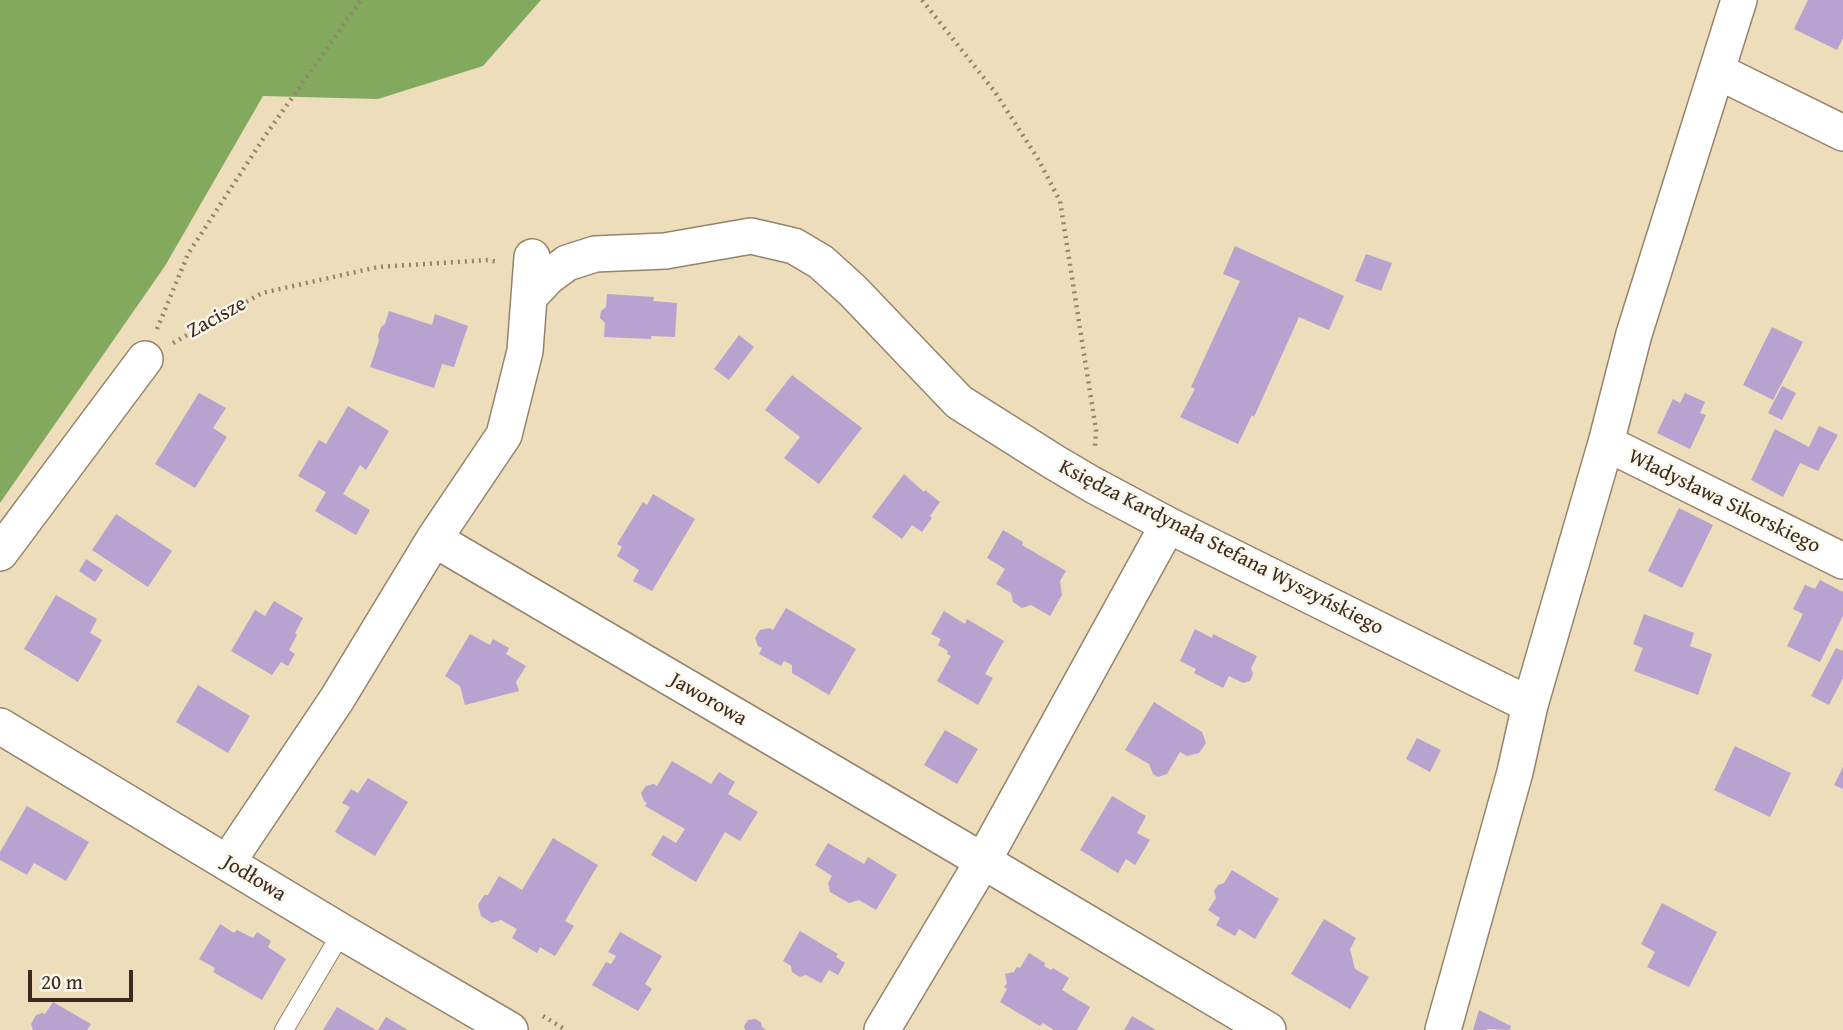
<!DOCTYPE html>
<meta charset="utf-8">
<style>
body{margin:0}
#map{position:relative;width:1843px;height:1030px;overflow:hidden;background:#edddbb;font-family:"Gentium Book Plus",serif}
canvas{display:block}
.scale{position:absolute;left:28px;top:970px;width:105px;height:32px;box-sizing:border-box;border:4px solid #3b2a1e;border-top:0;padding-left:9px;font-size:21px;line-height:24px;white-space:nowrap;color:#3b2a1e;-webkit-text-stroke:5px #fbf7ec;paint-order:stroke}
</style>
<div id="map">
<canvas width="1843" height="1030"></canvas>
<div class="scale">20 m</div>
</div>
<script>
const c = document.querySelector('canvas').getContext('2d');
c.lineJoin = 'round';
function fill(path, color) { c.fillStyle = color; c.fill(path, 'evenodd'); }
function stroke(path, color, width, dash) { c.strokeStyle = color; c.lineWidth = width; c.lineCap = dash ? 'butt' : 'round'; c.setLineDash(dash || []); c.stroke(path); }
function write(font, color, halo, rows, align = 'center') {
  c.font = font + ' "Gentium Book Plus",serif'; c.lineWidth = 5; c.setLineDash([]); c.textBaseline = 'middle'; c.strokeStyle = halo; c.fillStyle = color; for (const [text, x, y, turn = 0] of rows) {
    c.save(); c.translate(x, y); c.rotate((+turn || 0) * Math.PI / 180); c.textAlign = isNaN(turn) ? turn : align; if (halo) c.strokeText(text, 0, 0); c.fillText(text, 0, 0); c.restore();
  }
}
const forest = new Path2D(`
 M0,0H541L483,66L378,99L263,96L165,266L0,503Z`);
const building = new Path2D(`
 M1808,0H1843V38L1837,50L1794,29Z
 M1235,246L1344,296L1329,330L1299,317L1254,417L1252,415L1238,444L1180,417L1195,389L1191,387L1240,281L1223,274Z
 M1366,254L1392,263L1381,291L1355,281Z
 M607,294L654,297L653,301L677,303L675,337L651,336V339L604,337L605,323L600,318L601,311L606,307Z
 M389,311L432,325L435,314L468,326L454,367L442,364L434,388L370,367L379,341L378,336L381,327L385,324Z
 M1772,327L1803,342L1773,400L1743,385Z
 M739,335L754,347L729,380L714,369Z
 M792,375L862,428L819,484L784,458L800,437L765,410Z
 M1782,386L1796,393L1782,420L1768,413Z
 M199,393L226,408L213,428L227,437L195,488L155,464Z
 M1685,393L1705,402L1700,413L1706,415L1690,449L1657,433L1673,399L1680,403Z
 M348,406L389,431L366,470L360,465L343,494L370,510L356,535L315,511L326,492L298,476L319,440L326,444Z
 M1819,426L1838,435L1818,471L1800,463L1783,497L1751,480L1775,429L1809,447Z
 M904,474L924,492L925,490L940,502L930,516L932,518L922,532L912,525L902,539L872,517Z
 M653,494L695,519L652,591L633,581L639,570L617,556L622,547L617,544L643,502L647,505Z
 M1679,508L1713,525L1682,588L1648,571Z
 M116,514L172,551L148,587L92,550Z
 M1003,530L1023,542L1022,545L1066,571L1060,581L1062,595L1050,616L1031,605L1022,608L1013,602L1011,593L996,584L1005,569L987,558Z
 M86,559L103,570L95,582L79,571Z
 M1820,580L1843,592V616L1820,662L1787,646L1803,614L1793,609L1805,585L1815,589Z
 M56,595L97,619L90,633L102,640L78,682L24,649Z
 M274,601L303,618L295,633L297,635L289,650L295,654L288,666L281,662L272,675L231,651L255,610L265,616Z
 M786,608L856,649L829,695L792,673V665L784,661L781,666L759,654L762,648L758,646L755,638L760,630L769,628L773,630Z
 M944,611L965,624L967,619L1004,641L985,674L993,678L978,705L937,681L951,656L947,654L948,651L938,645L941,639L931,634Z
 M1644,614L1694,633L1690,646L1712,654L1698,695L1634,671L1643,648L1633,644Z
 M1195,629L1212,638L1213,634L1257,656L1251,668L1253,674L1250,681L1243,683L1229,676L1223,688L1194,673L1196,669L1180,661Z
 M470,634L490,645L493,639L509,648L506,654L526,666L516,682L519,691L465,705L460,686L445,676Z
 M1836,648L1843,651V678L1829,705L1811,696Z
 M198,685L250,716L228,753L176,722Z
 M1154,702L1202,732L1206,743L1199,753L1187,756L1180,752L1167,774L1158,777L1153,774L1149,764L1125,750Z
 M945,730L978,749L957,784L924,765Z
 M1417,738L1441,750L1430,772L1406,759Z
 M1735,746L1791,773L1770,817L1714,790Z
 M672,761L711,784L719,772L735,782L728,794L758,812L740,841L725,832L696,882L651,855L663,835L676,843L685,829L645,806L647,803L644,801L641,793L646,786L654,784L657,786Z
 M1843,767V789L1834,785Z
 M368,778L408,802L375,856L335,832L350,807L342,803L351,789L358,793Z
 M1112,796L1146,816L1137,833L1150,840L1135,865L1126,859L1118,873L1080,850Z
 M27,806L89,842L66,881L34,863L27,875L0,860V852Z
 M553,838L598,865L565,921L574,926L555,956L540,947L537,953L512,938L517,929L501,920L492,923L481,916L478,905L484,895H488L499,876L522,890Z
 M828,843L864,864L868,857L897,875L876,910L859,900L849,903L830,892L828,883L832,876L815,865Z
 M1232,870L1279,899L1255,939L1239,929L1235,936L1216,925L1220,918L1208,910L1216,898L1214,891L1218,885L1224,883Z
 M1662,903L1717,932L1689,987L1647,967L1655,952L1641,944Z
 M1324,919L1356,938L1350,949L1355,969L1369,977L1350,1009L1291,974Z
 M220,924L234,933L237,930L253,938L257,932L271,941L268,947L286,959L262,1000L213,972L215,968L199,959Z
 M800,931L838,954L836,957L845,963L838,975L829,970L821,983L806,975L800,977L792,972L791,966L783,961Z
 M620,932L662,956L645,984L652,989L638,1011L592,985L606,962L611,964L616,956L608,952Z
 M1029,953L1045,963L1044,966L1051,970L1053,968L1069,978L1062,990L1090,1007L1077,1030H1054L1043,1023L1040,1026L1000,1002L1007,989L1004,987L1007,983L1005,974L1014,972L1017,967L1020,968Z
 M53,1002L91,1024L87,1030H33L31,1024L36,1015L42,1013L45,1014Z
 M337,1007L376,1030H323Z
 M1479,1010L1511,1026L1510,1030L1487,1029L1486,1030H1473Z
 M1132,1016L1156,1030H1124Z
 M386,1017L408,1030H378Z
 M755,1019L761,1022L762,1027L766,1030H745L744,1026L748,1020Z`);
const path = new Path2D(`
 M922,0L995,92L1038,159L1060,201L1096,430L1095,446
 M157,329L188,254L265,136L361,0
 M173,343L262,293L378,267L488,260L498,262
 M543,1016L566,1030`);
const lane = new Path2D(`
 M284,1030L342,932`);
const street = new Path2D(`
 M1717,71L1843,133
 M530,296L548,277L567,263L595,254L665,251L751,236L794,246L821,262L853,291L959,402L1054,462L1093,485L1168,525L1530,705
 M1606,443L1843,561
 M434,539L983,861L1268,1030
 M0,553L145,359
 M0,726L342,932L510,1030
 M227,863L337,699L434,539L504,435L525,351L532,257
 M882,1030L983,861L1168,525
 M1443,1030L1515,772L1530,705L1606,443L1634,334L1739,0`);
const streetNames = [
 ["Zacisze",217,318,-29],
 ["Władysława Sikorskiego",1724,502,26],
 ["Księdza Kardynała Stefana Wyszyńskiego",1221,548,27],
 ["Jaworowa",708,700,30],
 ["Jodłowa",254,879,31]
];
fill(forest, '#83a95f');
fill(building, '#b8a2d0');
stroke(lane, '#94846c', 20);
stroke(street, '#94846c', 38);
stroke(path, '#94846c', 4.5, [2, 5]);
stroke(lane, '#fff', 18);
stroke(street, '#fff', 35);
write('21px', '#3b2a1e', '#fbf7ec', streetNames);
</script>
